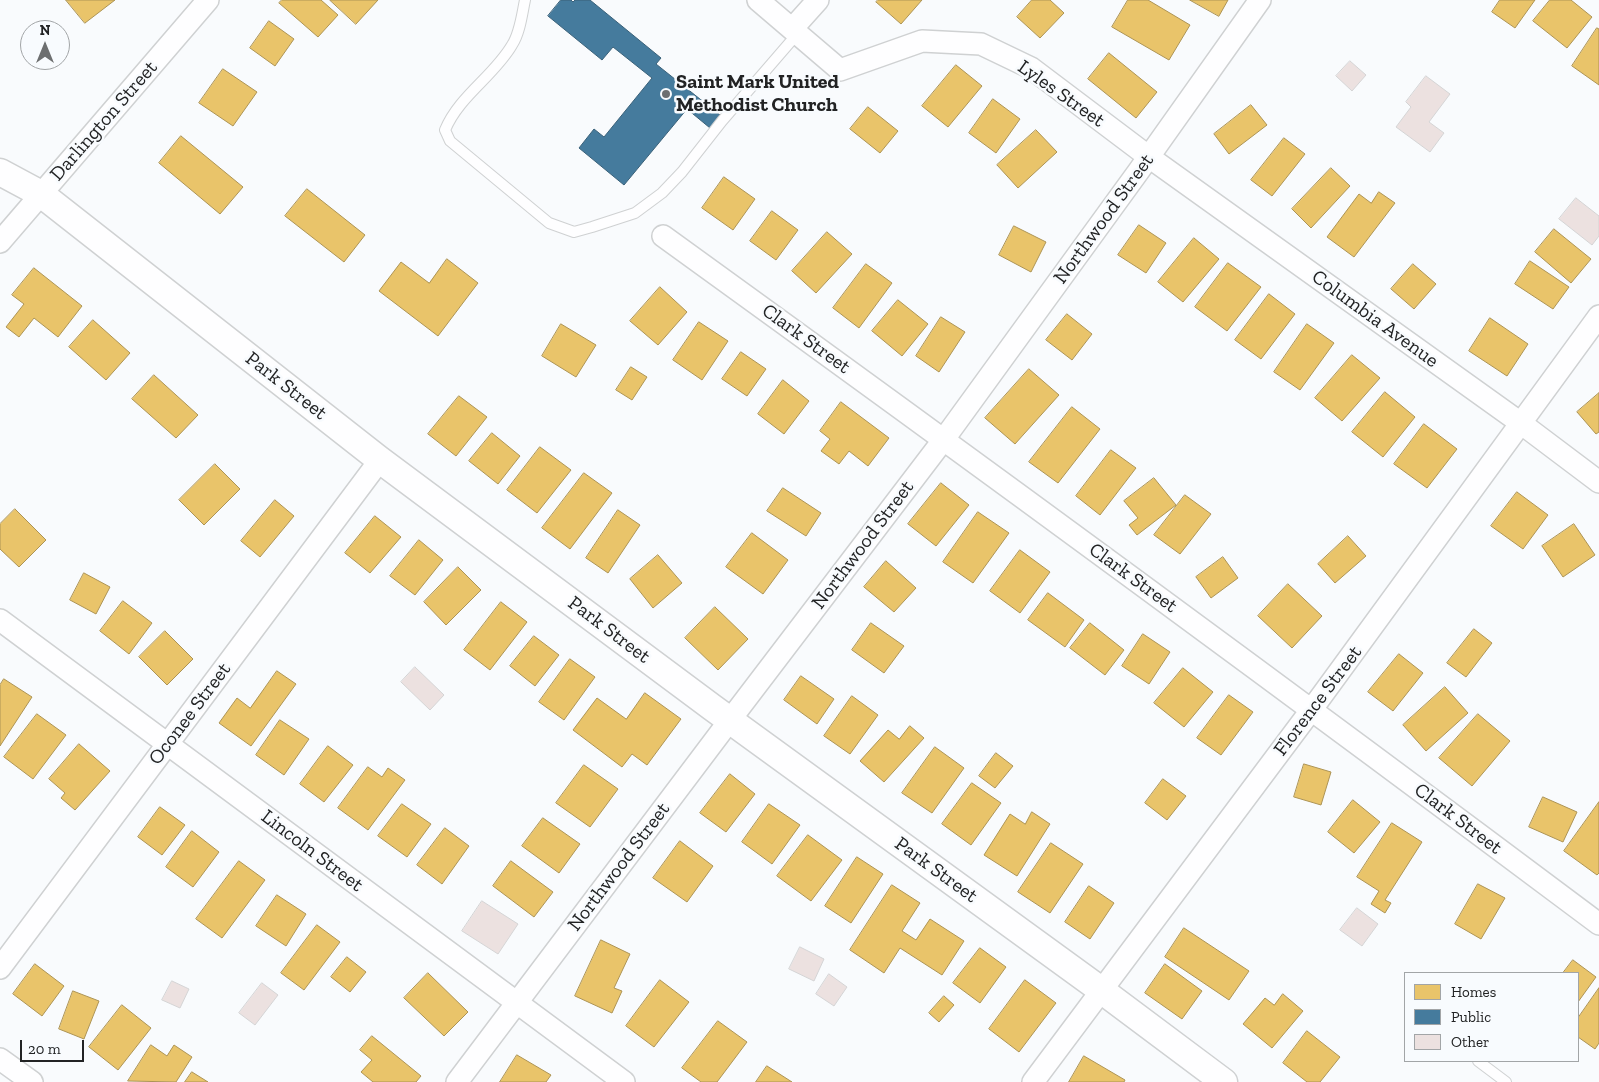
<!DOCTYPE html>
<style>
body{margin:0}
#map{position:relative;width:1599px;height:1082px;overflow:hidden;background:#f9fbfd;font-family:"Zilla Slab",serif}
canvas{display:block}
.legend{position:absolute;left:1404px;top:972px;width:175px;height:90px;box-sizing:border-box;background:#f8fbfe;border:1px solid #a2a5a7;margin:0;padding:6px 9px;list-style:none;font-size:15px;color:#222324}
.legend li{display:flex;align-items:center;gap:10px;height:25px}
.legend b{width:25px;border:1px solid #a2a5a7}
.north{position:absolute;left:20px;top:20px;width:50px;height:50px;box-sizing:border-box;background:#f8fbfe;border:1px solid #a2a5a7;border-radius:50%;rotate:0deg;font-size:14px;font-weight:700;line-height:20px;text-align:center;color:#222324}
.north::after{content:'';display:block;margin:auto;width:18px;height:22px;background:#6d6f70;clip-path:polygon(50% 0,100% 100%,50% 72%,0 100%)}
.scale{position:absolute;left:20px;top:1040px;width:64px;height:22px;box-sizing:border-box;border:2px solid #222324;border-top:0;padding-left:6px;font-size:15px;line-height:18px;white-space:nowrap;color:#222324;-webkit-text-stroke:4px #f8fbfe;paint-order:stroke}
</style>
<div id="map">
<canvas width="1599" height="1082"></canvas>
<ul class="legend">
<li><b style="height:14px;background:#e9c46a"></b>Homes</li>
<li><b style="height:14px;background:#457b9d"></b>Public</li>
<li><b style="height:14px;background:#ece1e0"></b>Other</li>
</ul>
<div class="north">N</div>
<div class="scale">20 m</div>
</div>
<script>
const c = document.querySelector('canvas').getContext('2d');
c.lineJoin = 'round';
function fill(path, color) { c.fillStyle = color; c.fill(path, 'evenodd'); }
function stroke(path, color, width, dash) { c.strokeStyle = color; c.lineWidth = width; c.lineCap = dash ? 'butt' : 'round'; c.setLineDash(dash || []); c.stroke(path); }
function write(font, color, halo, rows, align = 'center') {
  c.font = font + ' "Zilla Slab",serif'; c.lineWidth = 5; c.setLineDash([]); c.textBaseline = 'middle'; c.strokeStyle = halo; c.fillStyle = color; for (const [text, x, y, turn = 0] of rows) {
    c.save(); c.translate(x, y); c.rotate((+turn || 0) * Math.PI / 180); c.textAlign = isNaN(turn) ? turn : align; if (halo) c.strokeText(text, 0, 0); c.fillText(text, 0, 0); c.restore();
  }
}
const homes = new Path2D(`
 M66,0H115L85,23Z
 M282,0H321L338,15L318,37L279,3Z
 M330,0H378L356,24Z
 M878,0H922L901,24L876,2Z
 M1032,0H1050L1064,13L1040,38L1017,17Z
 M1128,0H1148L1190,25L1169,60L1112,27Z
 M1190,0H1228L1219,16Z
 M1500,0H1535L1515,28L1492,12Z
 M1550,0H1571L1592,17L1567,48L1533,21Z
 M269,21L294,39L275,66L250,48Z
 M1597,28L1599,29V85L1572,66Z
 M1109,53L1157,92L1136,118L1088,79Z
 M956,65L982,86L948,127L922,106Z
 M223,69L257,92L233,126L199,103Z
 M993,99L1020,119L996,153L969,133Z
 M1251,105L1267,125L1229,154L1214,134Z
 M868,107L898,131L880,153L850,129Z
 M1036,130L1057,152L1018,188L997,165Z
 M181,136L243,187L220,214L159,163Z
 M1284,138L1305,154L1272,196L1251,180Z
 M1331,168L1350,186L1311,228L1292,209Z
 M724,177L755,199L733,230L702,208Z
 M307,189L365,235L344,262L285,216Z
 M1379,192L1395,203L1354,257L1327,237L1359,194L1371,203Z
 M772,211L798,230L776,260L750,241Z
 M1139,225L1166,243L1146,273L1118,255Z
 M1014,226L1046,242L1031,272L999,255Z
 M1554,229L1591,259L1571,283L1535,252Z
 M827,232L852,254L816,293L792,271Z
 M1194,238L1219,259L1183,302L1158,282Z
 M447,259L478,283L438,336L379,291L401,262L429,283Z
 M1530,261L1569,287L1553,309L1515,284Z
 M1228,263L1261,287L1227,331L1195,307Z
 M866,264L892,283L859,328L833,308Z
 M1413,264L1436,284L1414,309L1391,289Z
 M34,268L82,306L58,337L34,318L19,337L6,327L24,304L12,295Z
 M660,287L687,312L658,345L630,321Z
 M1269,294L1295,314L1261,359L1235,340Z
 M898,300L928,324L902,356L872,331Z
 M1067,314L1092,334L1072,360L1046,340Z
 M941,317L965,332L939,372L916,356Z
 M1490,318L1528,344L1507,376L1469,351Z
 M93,320L130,353L106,380L69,347Z
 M699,322L728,341L702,380L673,360Z
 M561,324L596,345L576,377L542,356Z
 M1307,324L1334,343L1300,390L1274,372Z
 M741,352L766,369L747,396L722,379Z
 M1352,355L1380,378L1342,421L1315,398Z
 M631,367L647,377L632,400L616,390Z
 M1029,369L1059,395L1015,444L985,418Z
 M154,375L198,415L176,438L132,399Z
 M783,380L809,401L784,434L758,414Z
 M1385,392L1415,417L1383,457L1352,432Z
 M1599,393V432L1596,434L1577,412Z
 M459,396L487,417L456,456L428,434Z
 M841,402L889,438L868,466L849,451L839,464L821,451L830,439L820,431Z
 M1072,407L1100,429L1058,483L1029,462Z
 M1424,424L1457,449L1427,488L1394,464Z
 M492,433L520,456L498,484L469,461Z
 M540,447L571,470L537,513L507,490Z
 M1111,450L1136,468L1100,515L1076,496Z
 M215,464L240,489L204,525L179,500Z
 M584,473L612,493L570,549L542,528Z
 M1154,478L1176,505L1137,535L1129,525L1138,518L1124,501Z
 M941,483L969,505L936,546L908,524Z
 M783,488L821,513L806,536L767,511Z
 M1517,492L1548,515L1523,549L1491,526Z
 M1185,495L1211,514L1180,554L1154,535Z
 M275,500L294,516L260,557L241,541Z
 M15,509L46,540L19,567L0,549V524Z
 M618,510L640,525L608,573L586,558Z
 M978,512L1009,533L973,583L943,562Z
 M375,516L401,537L370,573L345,553Z
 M1574,524L1595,555L1563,577L1542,546Z
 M752,533L788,560L763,594L726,567Z
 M1348,536L1366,556L1335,583L1318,564Z
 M419,540L443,560L415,595L390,576Z
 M1020,550L1050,572L1020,613L990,591Z
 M658,555L682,583L653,608L630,579Z
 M1223,557L1238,578L1211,598L1196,577Z
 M886,561L916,588L894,612L864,587Z
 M458,567L481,590L446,625L424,602Z
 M84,573L110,587L96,614L70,600Z
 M1288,584L1322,616L1292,648L1258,616Z
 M1048,593L1084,620L1065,647L1028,620Z
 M123,601L152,623L129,654L100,631Z
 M501,602L527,622L490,670L464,650Z
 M715,607L748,639L718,670L685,638Z
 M871,623L904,646L884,673L852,650Z
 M1090,623L1124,650L1105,675L1070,648Z
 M1474,629L1492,643L1466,677L1447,663Z
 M165,631L193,659L167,685L139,657Z
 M1143,634L1170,652L1149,684L1122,666Z
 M534,636L559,655L535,686L510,666Z
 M1399,654L1423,673L1393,711L1368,692Z
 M570,659L595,677L564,720L539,702Z
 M1183,668L1213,692L1184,727L1154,703Z
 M277,671L296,684L251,746L219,723L237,698L250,708Z
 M801,676L834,699L817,724L784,700Z
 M4,679L32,697L0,746V685Z
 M1445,687L1468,713L1426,751L1403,725Z
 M645,693L681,719L647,765L632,754L622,767L573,730L597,698L626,719Z
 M1229,695L1253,712L1221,755L1197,738Z
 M852,696L878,715L850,754L824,736Z
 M37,714L66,735L33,779L4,757Z
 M1478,714L1510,741L1472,786L1439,758Z
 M280,720L309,739L284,775L256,755Z
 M910,726L924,738L884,782L860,761L888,730L899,739Z
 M79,744L110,771L75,810L61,798L65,793L49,779Z
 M328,746L353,765L324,802L300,784Z
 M935,747L964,768L932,813L902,793Z
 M996,753L1013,766L995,788L979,776Z
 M1304,764L1331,772L1321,805L1294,797Z
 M584,765L618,789L590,827L556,803Z
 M368,767L382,777L388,768L405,780L368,830L338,808Z
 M730,774L755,794L726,832L700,813Z
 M1163,779L1186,796L1167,820L1145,803Z
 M972,783L1001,803L971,845L942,824Z
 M1543,797L1577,812L1563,842L1529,827Z
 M1353,800L1380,822L1354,853L1328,832Z
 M1599,802V873L1597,875L1564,851Z
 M402,804L431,824L407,857L378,836Z
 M769,804L800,825L772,864L742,842Z
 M160,807L185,825L162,855L138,837Z
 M1032,812L1050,824L1017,876L984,855L1010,814L1025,824Z
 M543,818L580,844L559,873L522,846Z
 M1392,823L1422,842L1385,900L1391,903L1385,913L1371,904L1379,891L1357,877Z
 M445,828L469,846L442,884L417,865Z
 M192,831L219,852L193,887L166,867Z
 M808,835L842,860L811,901L777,876Z
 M680,841L713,866L687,902L653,878Z
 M1051,843L1083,864L1050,913L1018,892Z
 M857,857L883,874L851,923L825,906Z
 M239,861L265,880L222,938L196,919Z
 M511,861L553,892L534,917L493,886Z
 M1478,884L1505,898L1481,939L1455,924Z
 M892,885L920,903L902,931L916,940L930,919L964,941L942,975L900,948L884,973L850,950Z
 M1089,886L1114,903L1090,939L1065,922Z
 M277,895L306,914L286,946L256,926Z
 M317,925L340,942L304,990L281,973Z
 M1184,928L1249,971L1229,1000L1165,957Z
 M601,940L630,954L614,988L622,991L612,1013L575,996Z
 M980,948L1006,967L980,1003L953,983Z
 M347,957L366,972L350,992L331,977Z
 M1573,960L1596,977L1578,1002V973H1563Z
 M35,964L64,986L42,1016L13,994Z
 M1165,964L1202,991L1182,1019L1145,993Z
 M428,973L468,1012L444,1036L404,998Z
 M660,980L689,1002L654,1047L626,1026Z
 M1025,980L1056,1003L1019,1052L989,1029Z
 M1599,988V1043L1595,1049L1578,1037V1018Z
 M73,991L99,1001L84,1039L59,1029Z
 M1283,994L1303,1011L1272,1048L1243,1024L1265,998L1274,1005Z
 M944,996L954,1005L939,1022L929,1013Z
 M122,1005L151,1028L118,1070L89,1047Z
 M718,1021L747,1042L717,1082H701L682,1068Z
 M1307,1031L1340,1057L1320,1082H1307L1283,1063Z
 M372,1036L421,1076L416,1082H373L361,1072L372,1060L360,1050Z
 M151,1045L167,1056L174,1045L192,1057L176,1082L128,1081Z
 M517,1055L551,1075L546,1082H500Z
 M1084,1056L1125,1080L1124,1082H1069Z
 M767,1066L792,1082H756Z
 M192,1072L208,1082H185Z`);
const public = new Path2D(`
 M561,0H571L573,2L575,0H590L661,58L656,64L720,115L710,128L687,109L624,185L579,148L594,129L604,137L652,78L613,47L602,60L548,16Z`);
const building = new Path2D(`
 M1350,61L1366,75L1352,91L1336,76Z
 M1426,76L1450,94L1429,122L1444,133L1430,152L1396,127L1411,107L1406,102Z
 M1576,198L1599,216V236L1592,245L1559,219Z
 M415,667L444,695L430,710L401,682Z
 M482,901L518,924L498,954L462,931Z
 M1357,908L1378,924L1362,946L1340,930Z
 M800,947L824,959L814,981L789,969Z
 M829,974L847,987L834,1006L816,994Z
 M172,981L189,989L180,1008L162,1000Z
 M262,983L278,995L255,1025L239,1013Z`);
const service = new Path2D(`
 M525,0C522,14 520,33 512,45C494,76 459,96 445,130L450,141L549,223L574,232L592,227L635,213L662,193L682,172L722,121L798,33
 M1478,1061L1506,1082`);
const minor = new Path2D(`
 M758,0L840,70L922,41L981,44L1031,68L1149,157L1522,424L1599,482
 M792,29L818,0
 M663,236C977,463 1289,692 1599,924
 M0,242L208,0
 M0,620L624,1082
 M0,968L380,460
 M0,1059L32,1082
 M457,1082L730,720L944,439L1138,172L1260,0
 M1033,1082L1312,709L1599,316`);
const tertiary = new Path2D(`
 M0,172L41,194L380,460L713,708L1101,990L1224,1082`);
const markers = [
 [666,94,5,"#6d6f70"]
];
const poiNames = [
 ["Saint Mark United",676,82],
 ["Methodist Church",676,105]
];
const streetNames = [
 ["Lyles Street",1061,94,35],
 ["Darlington Street",104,121,-49],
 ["Northwood Street",1104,219,-54],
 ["Columbia Avenue",1375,319,36],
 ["Clark Street",806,339,36],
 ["Park Street",286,386,38],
 ["Northwood Street",863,545,-53],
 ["Clark Street",1133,578,36],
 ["Park Street",609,630,37],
 ["Florence Street",1318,701,-53],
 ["Oconee Street",190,714,-53],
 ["Clark Street",1458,819,37],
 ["Lincoln Street",312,851,37],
 ["Northwood Street",619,867,-53],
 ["Park Street",936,870,36]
];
fill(homes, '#e9c46a');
stroke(homes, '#ad9455', 1);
fill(public, '#457b9d');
stroke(public, '#3a6179', 1);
fill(building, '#ece1e0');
stroke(building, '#d4d4d5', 1);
stroke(service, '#cfd1d2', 12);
stroke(minor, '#cfd1d2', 24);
stroke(tertiary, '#cfd1d2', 29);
stroke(service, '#fefeff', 10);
stroke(minor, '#fefeff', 21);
stroke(tertiary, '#fefeff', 26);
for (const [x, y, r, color] of markers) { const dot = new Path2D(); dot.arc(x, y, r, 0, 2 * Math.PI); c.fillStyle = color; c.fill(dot); stroke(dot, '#f8fbfe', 2); }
write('bold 20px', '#222324', '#f8fbfe', poiNames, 'left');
write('20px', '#222324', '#f8fbfe', streetNames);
</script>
